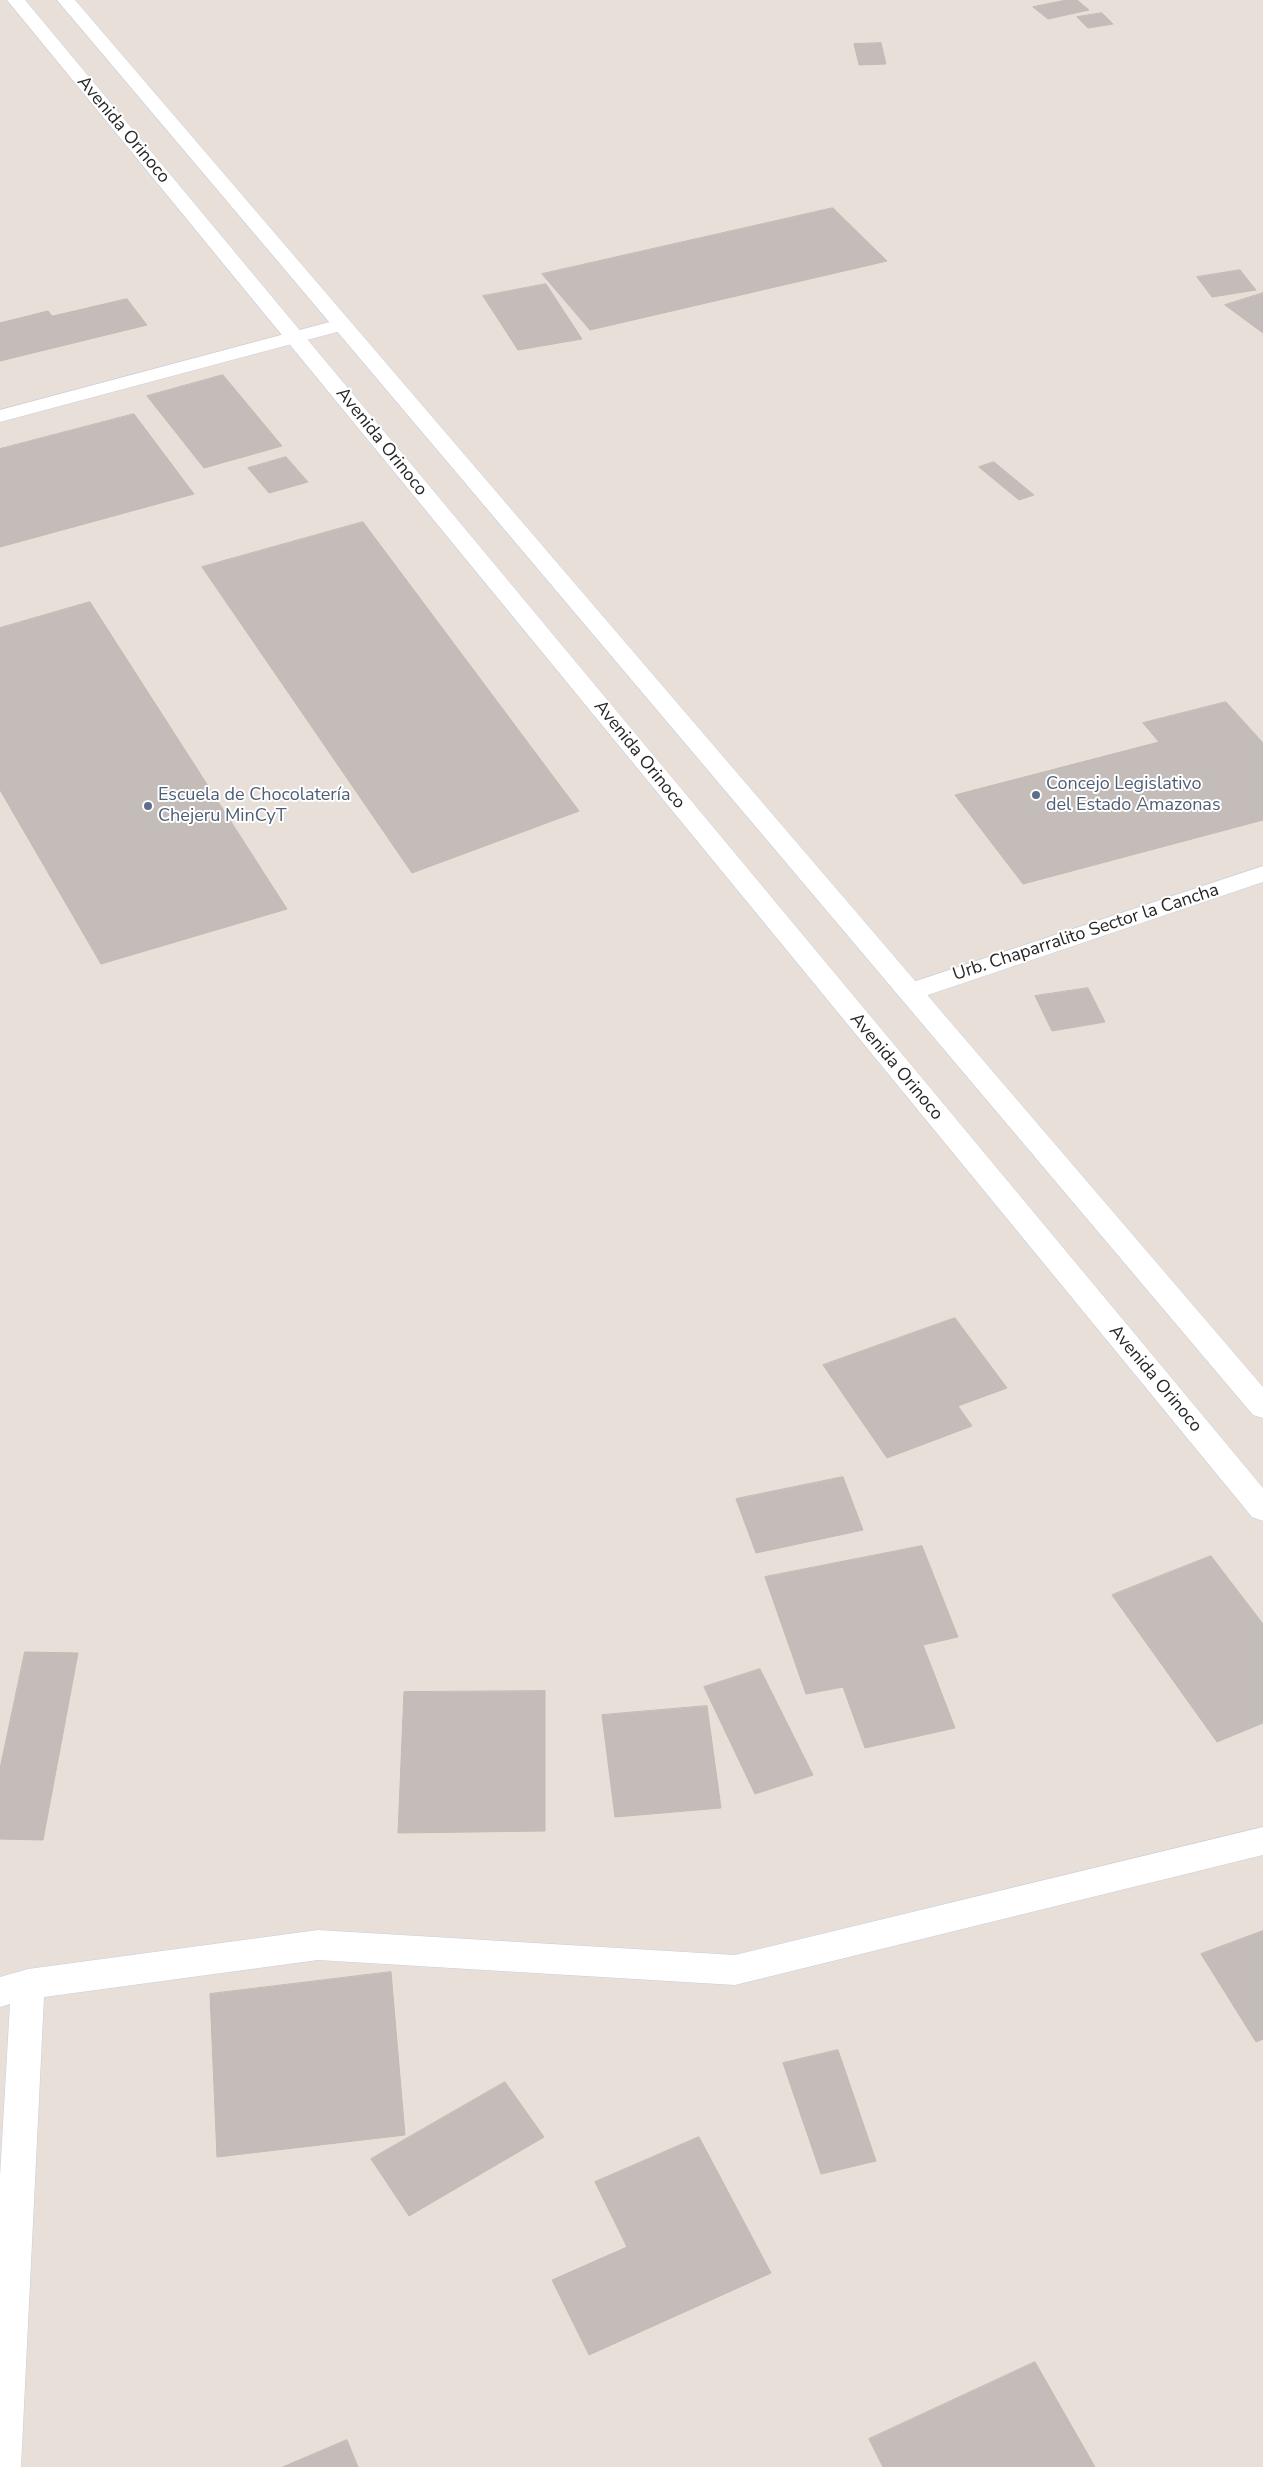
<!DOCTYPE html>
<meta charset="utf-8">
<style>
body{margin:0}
canvas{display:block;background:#e8dfd9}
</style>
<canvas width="1263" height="2467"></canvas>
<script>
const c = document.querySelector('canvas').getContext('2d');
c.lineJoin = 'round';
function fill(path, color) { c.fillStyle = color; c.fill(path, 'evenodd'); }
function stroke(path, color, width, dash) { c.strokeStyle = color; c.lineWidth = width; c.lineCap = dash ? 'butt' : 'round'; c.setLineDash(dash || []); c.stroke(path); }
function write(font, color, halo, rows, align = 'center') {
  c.font = font + ' "Nunito Sans",sans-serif'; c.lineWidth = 4; c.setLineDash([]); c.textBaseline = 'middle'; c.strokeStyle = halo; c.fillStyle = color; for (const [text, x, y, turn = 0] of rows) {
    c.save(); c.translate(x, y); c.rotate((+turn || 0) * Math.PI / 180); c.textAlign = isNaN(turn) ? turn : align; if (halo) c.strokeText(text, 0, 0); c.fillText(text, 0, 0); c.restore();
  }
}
const building = new Path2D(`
 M1067,0H1077L1089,10L1048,19L1033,7Z
 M1102,13L1113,24L1088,28L1077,17Z
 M881,43L886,64L859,65L854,44Z
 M833,208L887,261L590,330L542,274Z
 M1240,270L1256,290L1212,297L1197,277Z
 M546,284L582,339L518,350L483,296Z
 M1263,293V333L1225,305Z
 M127,299L147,325L0,361V323L48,311L52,316Z
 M223,375L282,446L204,468L147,396Z
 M134,414L194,494L0,547V449Z
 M286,457L308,482L269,493L248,468Z
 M994,462L1034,495L1019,500L979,467Z
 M363,522L579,811L412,873L202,567Z
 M90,602L287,909L101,964L0,790V628Z
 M1226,702L1263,743V820L1023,884L955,795L1159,742L1143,723Z
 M1088,988L1105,1022L1052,1031L1035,996Z
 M955,1318L1007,1388L958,1406L972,1426L887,1458L823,1365Z
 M843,1477L863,1530L756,1553L736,1499Z
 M922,1546L958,1637L923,1645L955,1728L865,1748L843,1687L806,1694L765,1577Z
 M1211,1556L1263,1624V1723L1217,1742L1112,1595Z
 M25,1652L78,1653L43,1840L0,1839V1769Z
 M760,1669L813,1775L755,1794L704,1687Z
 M545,1691V1831L398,1833L404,1692Z
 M707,1706L721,1808L615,1817L602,1715Z
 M1263,1931V2039L1256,2042L1201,1954Z
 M391,1972L405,2135L217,2157L210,1994Z
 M838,2050L876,2161L821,2174L783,2063Z
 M505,2082L544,2137L409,2216L371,2159Z
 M699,2137L771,2273L589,2355L552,2280L627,2247L595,2182Z
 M1035,2362L1095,2467H883L869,2439Z
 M347,2440L358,2467H283Z`);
const street = new Path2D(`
 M341,319L348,321L351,325L348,329L0,422V410Z
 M1263,866V882L919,998L910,1000L901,998L897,992L901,986Z
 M1263,1827V1855L735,1985L318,1960L44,1997L21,2467H0V2176L10,2004L0,2007V1977L28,1969L318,1930L735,1955Z`);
const secondary = new Path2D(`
 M7,0H25L1263,1488V1521L1252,1517Z
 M57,0H75L1263,1387V1418L1253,1415Z`);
const markers = [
 [1036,795,5,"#5c6f8a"],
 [148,806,5,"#5c6f8a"]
];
const streetNames = [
 ["Avenida Orinoco",123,130,50],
 ["Avenida Orinoco",381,442,51],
 ["Avenida Orinoco",639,755,51],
 ["Urb. Chaparralito Sector la Cancha",1086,933,-18],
 ["Avenida Orinoco",896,1067,50],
 ["Avenida Orinoco",1155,1379,50]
];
const serviceNames = [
 ["Concejo Legislativo",1046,785],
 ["del Estado Amazonas",1046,806],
 ["Escuela de Chocolatería",158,796],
 ["Chejeru MinCyT",158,817]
];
fill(building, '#c3bcb9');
stroke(building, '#c3bbb3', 1);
stroke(street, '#c8ced8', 1);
stroke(secondary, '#c8ced8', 1);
fill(street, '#fff');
fill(secondary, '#fff');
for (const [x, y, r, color] of markers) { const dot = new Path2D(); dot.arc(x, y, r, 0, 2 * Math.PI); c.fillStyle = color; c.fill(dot); stroke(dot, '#fff', 2); }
write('18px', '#272727', '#fff', streetNames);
write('18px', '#4e5e75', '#fff', serviceNames, 'left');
</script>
